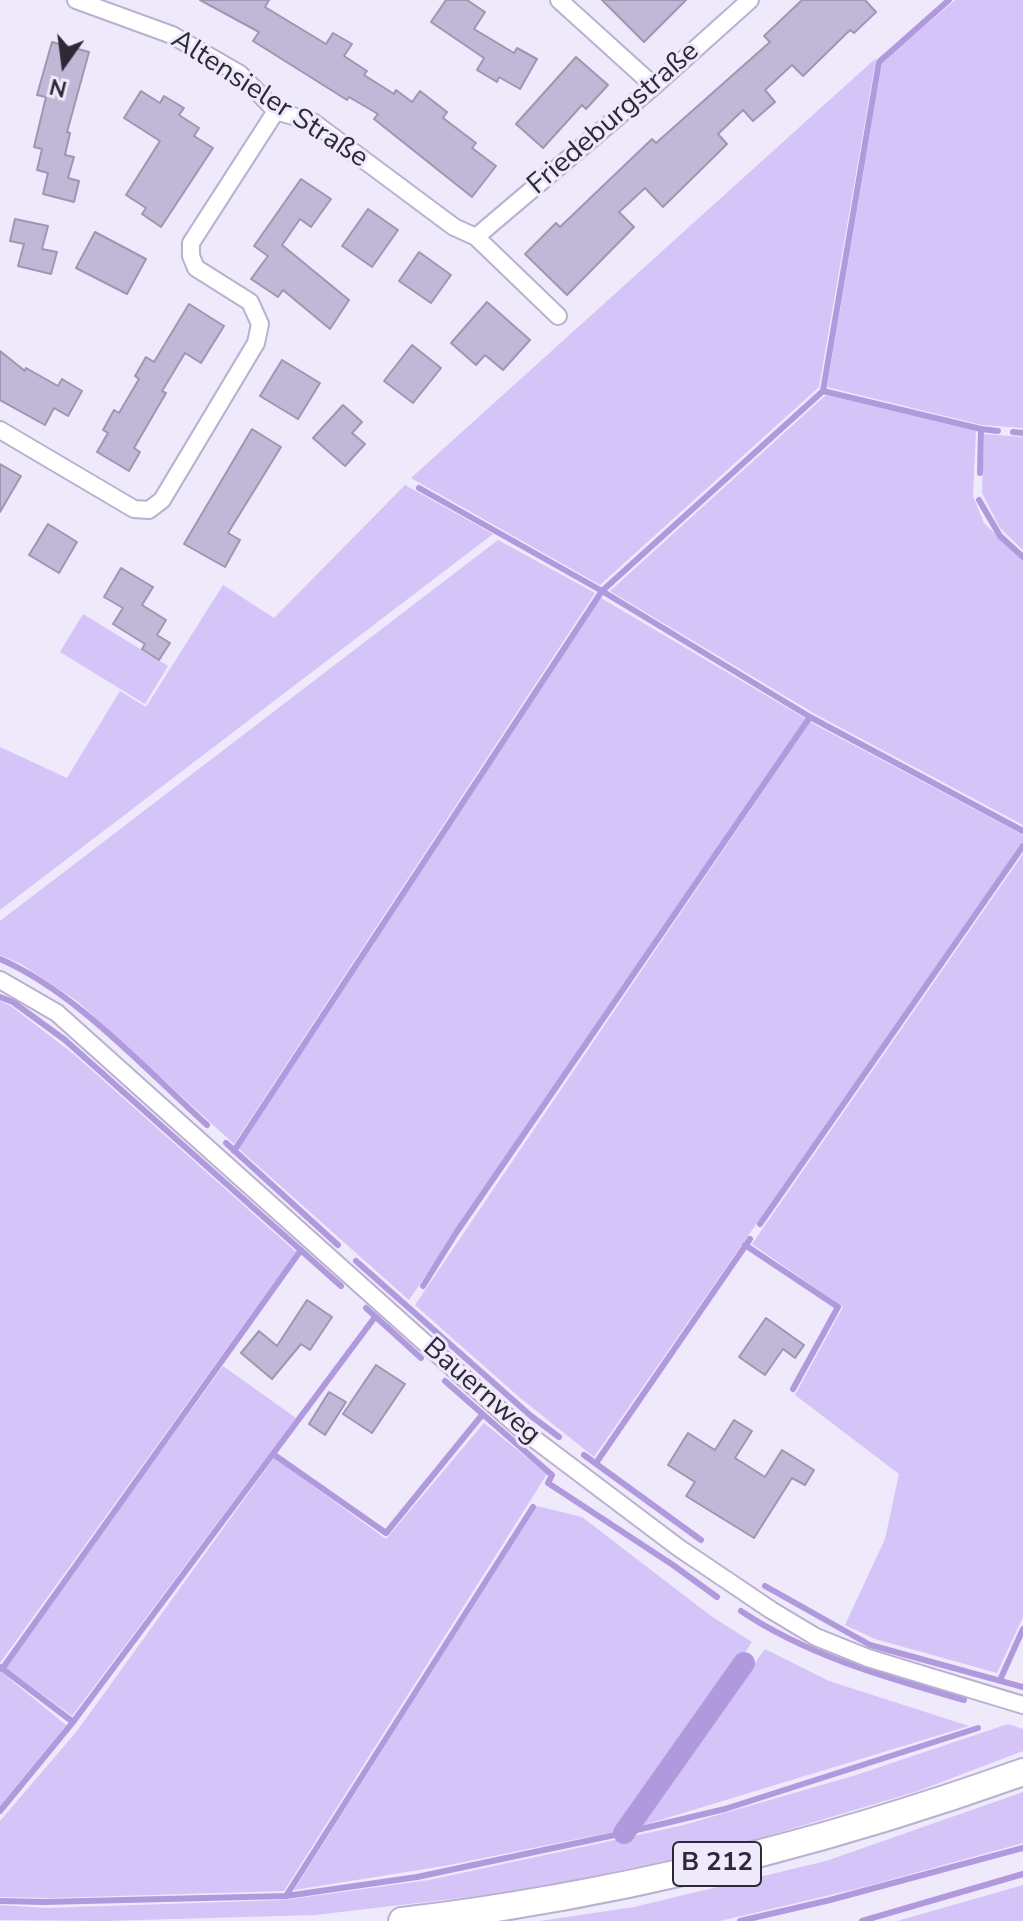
<!DOCTYPE html>
<meta charset="utf-8">
<style>
body{margin:0}
#map{position:relative;width:1023px;height:1921px;overflow:hidden;background:#efe9fc;font-family:"Nunito Sans",sans-serif}
canvas{display:block}
.north{position:absolute;left:24px;top:24px;width:80px;height:80px;-webkit-text-stroke:6px #efe9fc;paint-order:stroke;rotate:194deg;font-size:22px;font-weight:700;line-height:32px;text-align:center;color:#2d2935}
.north::after{content:'';display:block;margin:auto;width:28px;height:36px;background:#2d2935;clip-path:polygon(50% 0,100% 100%,50% 72%,0 100%)}
</style>
<div id="map">
<canvas width="1023" height="1921"></canvas>
<div class="north">N</div>
</div>
<script>
const c = document.querySelector('canvas').getContext('2d');
c.lineJoin = 'round';
function fill(path, color) { c.fillStyle = color; c.fill(path, 'evenodd'); }
function stroke(path, color, width, dash) { c.strokeStyle = color; c.lineWidth = width; c.lineCap = dash ? 'butt' : 'round'; c.setLineDash(dash || []); c.stroke(path); }
function write(font, color, halo, rows, align = 'center') {
  c.font = font + ' "Nunito Sans",sans-serif'; c.lineWidth = 6; c.setLineDash([]); c.textBaseline = 'middle'; c.strokeStyle = halo; c.fillStyle = color; for (const [text, x, y, turn = 0] of rows) {
    c.save(); c.translate(x, y); c.rotate((+turn || 0) * Math.PI / 180); c.textAlign = isNaN(turn) ? turn : align; if (halo) c.strokeText(text, 0, 0); c.fillText(text, 0, 0); c.restore();
  }
}
const green = new Path2D(`
 M955,0H1023V428L982,425L827,387L882,63Z
 M876,58L819,387L600,585L411,478Z
 M826,395L976,431L973,496L984,523L1023,561V825L815,714L610,591Z
 M984,434L1023,437V550L1000,528L982,493Z
 M405,485L493,534L0,910V747L67,778L120,691L146,707L223,585L274,618Z
 M498,540L595,593L234,1144L77,1001L21,964L0,955V921Z
 M601,598L806,719L409,1300L239,1149Z
 M83,614L168,666L145,704L60,652Z
 M810,722L1023,835V841L594,1457L519,1397L415,1305Z
 M1023,854V1617L997,1673L875,1639L845,1625L885,1539L899,1474L795,1395L843,1307L752,1244Z
 M0,1001L11,1006L76,1056L296,1252L0,1663Z
 M223,1366L296,1418L72,1716L5,1667Z
 M484,1423L547,1474L284,1891L51,1898L0,1897V1821L77,1731L274,1458L386,1539Z
 M537,1506L582,1517L711,1616L752,1642L622,1830L444,1866L294,1890Z
 M765,1649L829,1681L969,1726L634,1828Z
 M0,1671L66,1725L0,1806Z
 M1008,1724L1023,1729V1751L918,1791L734,1846L529,1890L315,1915L104,1921L0,1920V1905L47,1908L284,1900L429,1880L680,1826L856,1775Z
 M1023,1792V1843L864,1887L720,1921H540L634,1907L826,1861Z
 M1023,1885V1921H897Z`);
const stream = new Path2D(`
 M823,391L879,62L949,0
 M1013,432L1023,433
 M980,473L981,429
 M419,488L602,591L810,717L1023,831
 M979,500L1000,536L1023,557
 M0,959C76,992 145,1069 207,1125
 M0,997L13,1002L65,1040L341,1286
 M226,1143L338,1245
 M234,1151L602,591L823,391L981,429L998,431
 M760,1224L1023,846
 M745,1245L838,1307L793,1389
 M356,1261L531,1416L559,1437
 M423,1286L456,1233L810,717
 M366,1308L421,1358
 M445,1381L552,1475L548,1483L673,1565L717,1597
 M273,1454L386,1533L482,1415
 M584,1455L701,1540
 M596,1463L750,1239
 M765,1586L870,1645L1023,1687
 M741,1611C808,1656 888,1678 964,1700
 M0,1667L73,1722
 M2,1669L301,1250
 M1000,1680L1023,1629
 M0,1811L73,1722L375,1317
 M286,1896L533,1507
 M0,1901L44,1902L286,1896L417,1877L624,1833L725,1809L978,1728
 M740,1921L830,1900L1023,1848
 M862,1921L1023,1874`);
const canal = new Path2D(`
 M624,1833L744,1663`);
const building = new Path2D(`
 M200,0H269L265,7L326,44L333,33L352,44L344,56L367,71L364,75L394,94L396,90L412,102L420,91L447,112L443,118L476,143L472,148L496,166L472,197L374,119L378,114L349,97L347,100L253,41L259,32Z
 M446,0H467L485,12L474,29L514,53L517,48L537,59L520,89L499,77L497,82L477,70L484,58L431,22Z
 M602,0H686L644,42Z
 M802,0H865L876,12L854,33L850,30L803,76L792,65L765,90L775,102L753,121L743,110L718,134L727,144L663,207L645,188L619,212L634,227L567,295L525,254L556,223L560,227L652,139L656,143L770,42L764,36Z
 M52,42L89,52L67,132L70,133L65,155L74,157L68,178L79,181L74,202L43,194L48,173L37,170L42,149L34,147L46,97L37,95Z
 M576,57L608,85L586,109L582,105L543,148L516,124Z
 M141,91L160,103L164,96L184,108L179,115L199,128L194,136L213,148L161,227L142,214L146,208L126,195L160,141L124,118Z
 M301,179L331,199L311,227L300,219L282,245L349,300L330,329L283,290L278,297L251,279L268,256L254,246Z
 M368,209L398,230L372,267L342,246Z
 M15,219L48,226L42,249L57,252L51,274L18,266L24,244L10,241Z
 M95,232L146,259L127,294L76,268Z
 M419,252L451,275L431,303L399,281Z
 M487,302L530,340L503,370L485,355L476,365L451,343Z
 M189,304L224,326L201,363L185,353L162,391L166,393L134,448L140,452L129,471L97,452L108,433L103,430L114,410L119,413L139,379L135,376L146,357L154,362Z
 M412,345L441,368L413,403L384,381Z
 M0,351L25,371L26,368L58,386L62,379L82,391L68,416L54,408L45,425L0,400Z
 M282,360L320,383L298,419L260,396Z
 M343,405L362,422L352,433L365,444L345,466L313,438Z
 M252,429L281,447L228,533L240,540L225,567L184,544Z
 M0,464L21,476L0,512Z
 M48,524L77,542L59,573L29,555Z
 M121,568L153,587L142,605L166,620L157,635L170,643L159,660L142,649L145,644L113,624L123,608L104,597Z
 M307,1300L332,1317L310,1350L301,1344L272,1379L241,1353L259,1331L277,1346Z
 M766,1318L804,1345L795,1358L783,1349L765,1375L739,1357Z
 M376,1365L405,1384L372,1433L343,1414Z
 M329,1392L346,1402L325,1435L309,1424Z
 M734,1420L752,1431L735,1458L765,1477L782,1450L814,1470L805,1485L792,1478L754,1538L686,1496L695,1482L668,1465L688,1433L715,1450Z`);
const minor = new Path2D(`
 M76,0L172,35L240,74L276,111L313,122L454,227L476,237L558,316
 M559,0L654,86
 M476,237L654,86L750,0
 M0,430L134,509L149,510L162,500L256,343L260,324L250,302L196,268L191,256V243L276,111
 M0,980L57,1013L521,1429L679,1548L771,1610L816,1637L868,1658L1023,1705`);
const primary = new Path2D(`
 M402,1921C614,1896 822,1844 1023,1772`);
const shields = [
 [717,1864,88]
];
const shieldNames = [
 ["B 212",717,1864]
];
const streetNames = [
 ["Altensieler Straße",269,100,33],
 ["Friedeburgstraße",614,119,-41],
 ["Bauernweg",481,1392,41]
];
fill(green, '#d4c4f8');
stroke(stream, '#b09add', 6);
stroke(canal, '#b09add', 22);
fill(building, '#c1b7d7');
stroke(building, '#9f96b4', 2);
stroke(minor, '#bab0cf', 20);
stroke(primary, '#bab0cf', 30);
stroke(minor, '#fff', 16);
stroke(primary, '#fff', 26);
for (const [x, y, w] of shields) { const box = new Path2D(); box.roundRect(x - w / 2, y - 22, w, 44, 6); c.fillStyle = '#efe9fc'; c.fill(box); stroke(box, '#2d2935', 2); }
write('bold 26px', '#2d2935', null, shieldNames);
write('28px', '#2d2935', '#efe9fc', streetNames);
</script>
